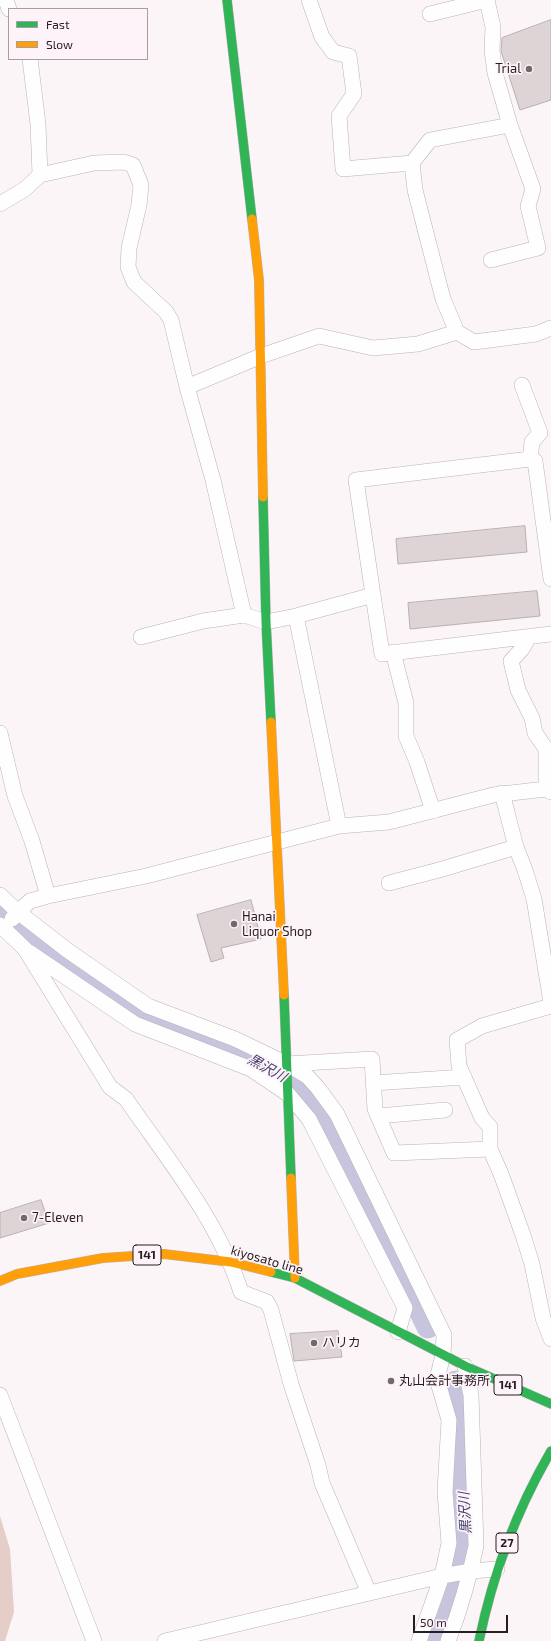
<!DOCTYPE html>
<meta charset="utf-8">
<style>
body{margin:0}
#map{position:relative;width:551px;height:1641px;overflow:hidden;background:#fbf5f8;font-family:"Exo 2",sans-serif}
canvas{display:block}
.legend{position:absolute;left:8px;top:8px;width:140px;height:52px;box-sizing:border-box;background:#fdf3f8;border:1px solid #a79ea3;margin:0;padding:5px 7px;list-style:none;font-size:12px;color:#271e23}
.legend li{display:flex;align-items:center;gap:8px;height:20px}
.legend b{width:20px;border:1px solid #a79ea3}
.scale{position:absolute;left:413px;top:1615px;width:95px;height:18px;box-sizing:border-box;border:2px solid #271e23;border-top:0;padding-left:5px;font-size:12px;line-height:14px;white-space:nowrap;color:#271e23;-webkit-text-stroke:3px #fdf3f8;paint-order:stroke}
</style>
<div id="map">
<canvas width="551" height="1641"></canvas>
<ul class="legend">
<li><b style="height:5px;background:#30b455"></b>Fast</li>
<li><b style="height:5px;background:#ff9f0a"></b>Slow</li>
</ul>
<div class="scale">50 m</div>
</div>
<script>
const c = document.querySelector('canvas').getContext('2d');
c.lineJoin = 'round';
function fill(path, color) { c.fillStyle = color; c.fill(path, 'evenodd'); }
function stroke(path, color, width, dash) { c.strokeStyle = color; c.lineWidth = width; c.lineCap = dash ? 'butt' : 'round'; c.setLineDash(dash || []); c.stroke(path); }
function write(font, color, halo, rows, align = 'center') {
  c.font = font + ' "Exo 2","Noto Sans JP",sans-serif'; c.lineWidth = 3.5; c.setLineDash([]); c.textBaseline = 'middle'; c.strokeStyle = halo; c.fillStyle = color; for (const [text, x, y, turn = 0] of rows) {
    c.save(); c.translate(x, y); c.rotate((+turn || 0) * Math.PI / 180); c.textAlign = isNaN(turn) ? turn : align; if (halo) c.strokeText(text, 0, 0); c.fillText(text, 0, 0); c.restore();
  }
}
const forest = new Path2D(`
 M0,1516L10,1549L14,1612L5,1641H0Z`);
const river = new Path2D(`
 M0,911L51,950L119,997L155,1019L264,1063L311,1095L334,1131L428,1327
 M439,1641L457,1592L466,1537L463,1497L464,1409L456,1382`);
const building = new Path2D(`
 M551,20V100L520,110L501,51L502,38Z
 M525,526L527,552L398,564L396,539Z
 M537,591L540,616L410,629L408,603Z
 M251,900L261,939L221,948L224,958L211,962L197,915Z
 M41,1200L49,1223L0,1238V1213Z
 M338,1331L342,1357L294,1361L290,1334Z`);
const street = new Path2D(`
 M6,0L9,9
 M309,0L322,37L333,52L349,56L354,94L339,116L343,169L412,163
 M430,14L487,0L493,27L492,50L495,73L510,125L533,189L528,206L538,248L491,260
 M30,59L38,124L40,175
 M0,204L25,189L40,175L94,163L124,162L133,165L141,185L139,205L129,248L128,267L134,282L166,312L171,320L187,387L213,480L244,615L266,622L296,616L339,826L389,822L493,795L546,789L551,792
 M457,332L443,299L415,190L412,163L430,140L510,125
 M522,385L540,433L532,442L530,459L535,461L551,579
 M187,387L261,356L319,336L373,348L418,344L457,332L474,342L536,334L551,328
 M373,595L356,480L530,459
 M296,616L373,595L382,654L551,634
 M141,637L203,621L244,615
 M529,637L522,649L511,661L518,690L532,718L535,733L546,749V789
 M393,652L406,703V736L417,762L433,811
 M0,733L15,796L32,841L48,896
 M502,793L516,847L525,870L534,899L551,1002
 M389,883L439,870L516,847
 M0,895L18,912L67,950L148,1006L235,1039L287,1064L307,1076L318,1088L337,1114L444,1335L443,1355L437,1379L449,1420L445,1492L449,1543L442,1576L419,1641
 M12,919L18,912L30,901L48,896L146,876L339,826
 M0,925L25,949L110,1087L126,1099C168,1160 218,1220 241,1292L267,1302L271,1310L291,1384L318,1465L322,1483L369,1593
 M29,952L135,1024L251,1069L288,1094L309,1119L405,1308L398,1332
 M551,1006L482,1026L457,1040L459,1066L482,1118L490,1127V1149L501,1174L523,1235L532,1264L543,1318L551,1339
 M287,1064L372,1059L375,1109L394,1153L490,1149
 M373,1083L464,1077
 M379,1116L445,1110
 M0,1395L94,1641
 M165,1641L442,1576L471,1571L497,1569
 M448,1641C460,1610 469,1579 476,1546L471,1395L465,1366`);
const fast = new Path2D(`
 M227,0L252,219
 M263,497L266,622L271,722
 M284,995L291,1178
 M271,1272L295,1278L465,1366L551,1404
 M479,1641C493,1573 516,1511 551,1451`);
const slow = new Path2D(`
 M252,219L259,280L263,497
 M271,722L284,995
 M291,1178L295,1278
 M0,1281L17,1274L103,1258L164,1254L231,1262L271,1272`);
const markers = [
 [529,69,4,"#71696e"],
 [234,924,4,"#71696e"],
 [24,1218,4,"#71696e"],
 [314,1343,4,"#71696e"],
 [391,1381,4,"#71696e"]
];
const shields = [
 [147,1255,28],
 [508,1385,28],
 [507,1543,22]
];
const shieldNames = [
 ["141",147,1255],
 ["141",508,1385],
 ["27",507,1543]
];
const poiNames = [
 ["Trial",521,69,"right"],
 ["Hanai",242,917],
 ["Liquor Shop",242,932],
 ["7-Eleven",32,1218],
 ["ハリカ",322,1343],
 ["丸山会計事務所",399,1381]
];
const streetNames = [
 ["kiyosato line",267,1260,16]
];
const waterNames = [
 ["黒沢川",267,1068,29],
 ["黒沢川",465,1513,-93]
];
fill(forest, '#e5cec8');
stroke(river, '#c6c5dd', 23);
fill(building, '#ded4d6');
stroke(building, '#b8b0b2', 1);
stroke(street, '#bab2b7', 16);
stroke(fast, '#bab2b7', 10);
stroke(slow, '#bab2b7', 10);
stroke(street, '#fefefe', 15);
stroke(fast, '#30b455', 9);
stroke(slow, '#ff9f0a', 9);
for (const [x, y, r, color] of markers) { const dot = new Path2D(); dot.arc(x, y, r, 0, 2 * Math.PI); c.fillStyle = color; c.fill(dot); stroke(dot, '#fdf3f8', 1.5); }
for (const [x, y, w] of shields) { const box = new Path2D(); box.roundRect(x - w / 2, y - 10, w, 20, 3); c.fillStyle = '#fdf3f8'; c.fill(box); stroke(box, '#271e23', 1); }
write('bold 12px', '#271e23', null, shieldNames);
write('13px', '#271e23', '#fdf3f8', poiNames, 'left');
write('13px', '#271e23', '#fdf3f8', streetNames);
write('italic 14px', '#464472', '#fdf3f8', waterNames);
</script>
